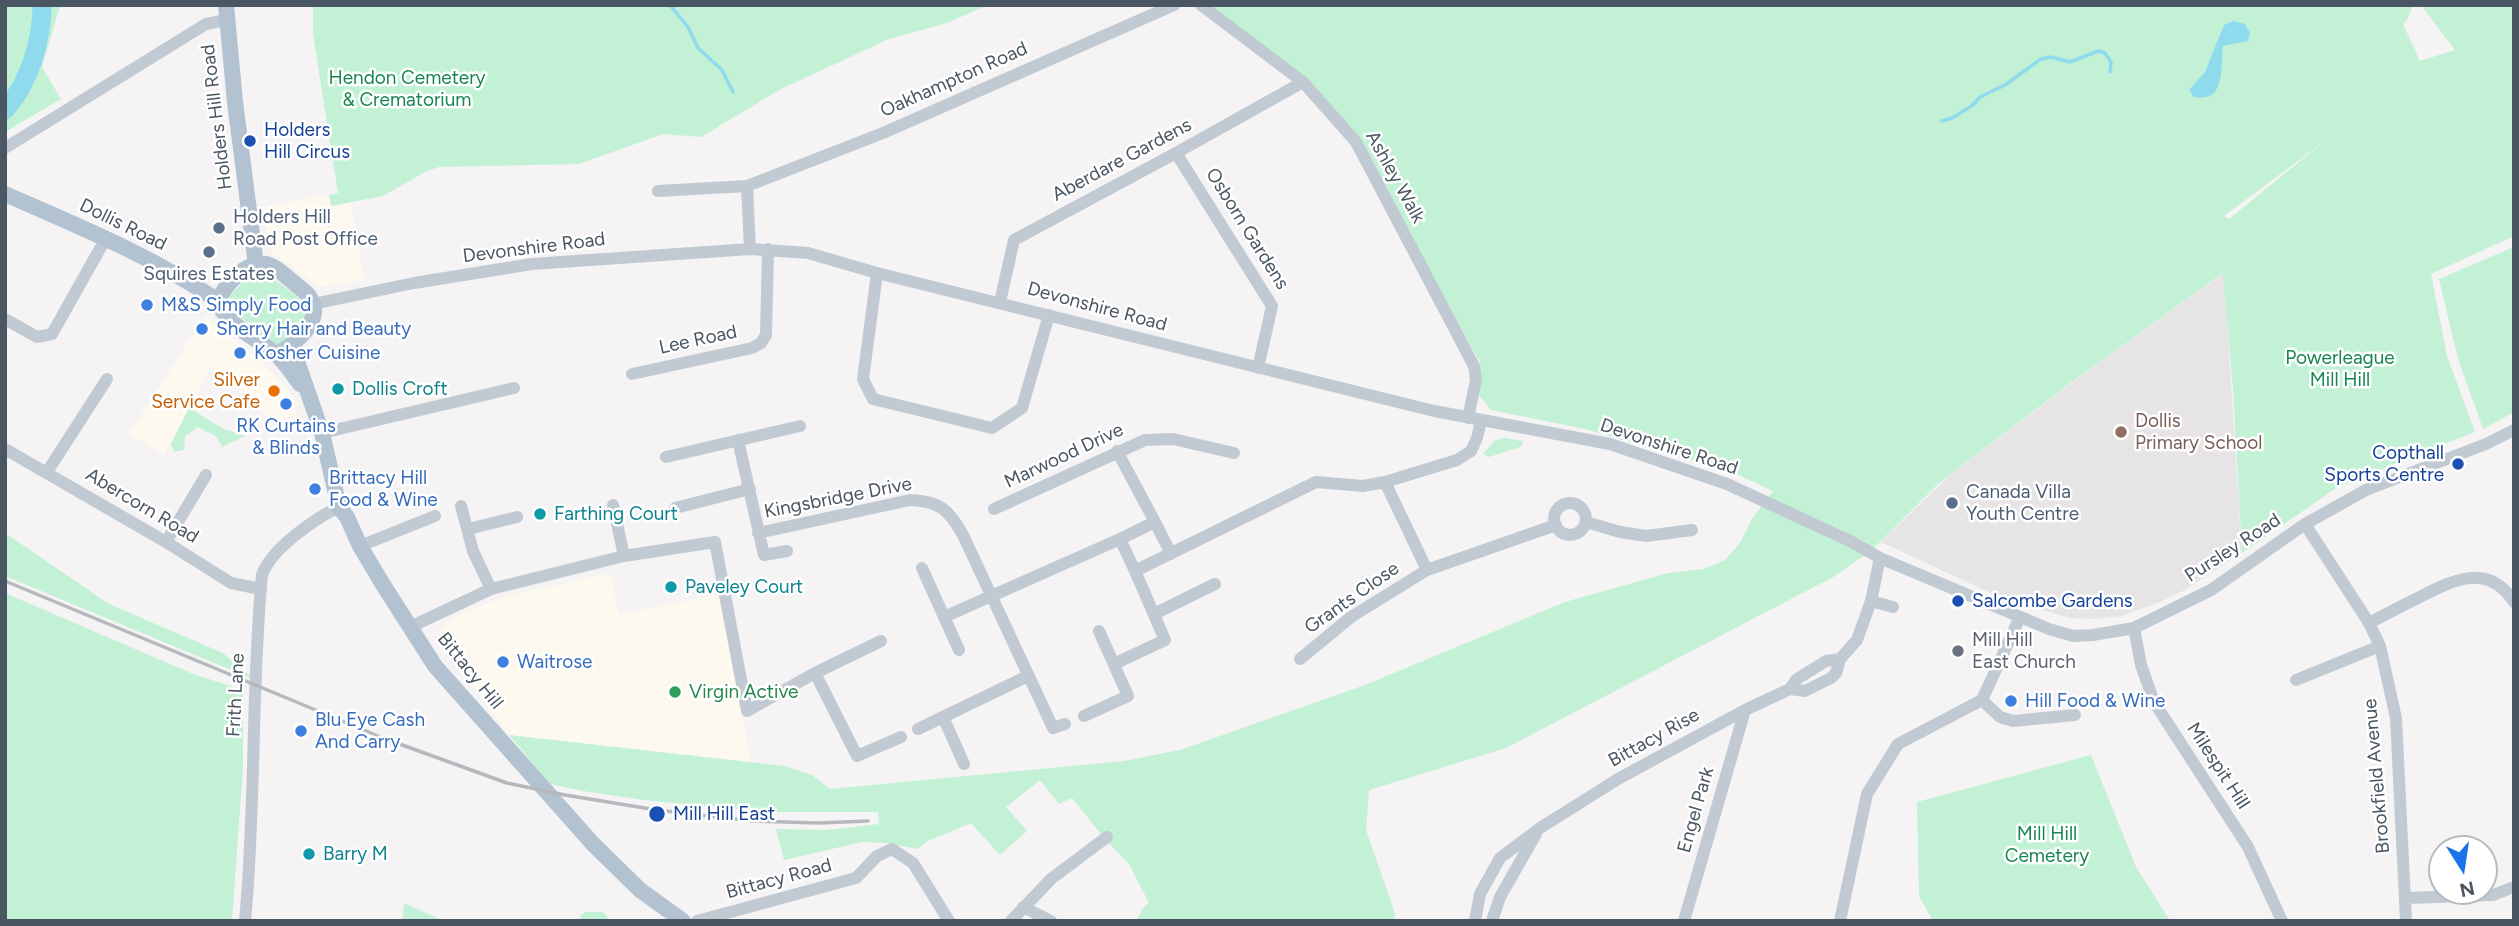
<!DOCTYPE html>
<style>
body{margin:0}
#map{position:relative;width:2519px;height:926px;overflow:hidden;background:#f5f3f3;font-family:Figtree,sans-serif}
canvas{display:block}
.frame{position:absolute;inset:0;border:7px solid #4a5661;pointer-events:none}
.north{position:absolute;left:2428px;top:835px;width:70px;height:70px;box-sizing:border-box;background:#fff;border:2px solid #b7bbc0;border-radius:50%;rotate:168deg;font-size:19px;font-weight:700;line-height:28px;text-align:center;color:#4a5661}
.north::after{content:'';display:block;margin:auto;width:24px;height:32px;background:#1a73e8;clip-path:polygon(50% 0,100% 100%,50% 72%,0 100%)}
</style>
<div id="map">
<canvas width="2519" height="926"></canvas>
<div class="frame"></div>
<div class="north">N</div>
</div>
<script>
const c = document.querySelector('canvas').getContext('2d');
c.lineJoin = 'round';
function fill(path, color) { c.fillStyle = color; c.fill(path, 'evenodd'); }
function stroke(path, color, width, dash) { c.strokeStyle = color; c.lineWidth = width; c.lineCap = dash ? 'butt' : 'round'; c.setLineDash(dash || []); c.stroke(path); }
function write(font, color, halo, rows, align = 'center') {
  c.font = font + ' Figtree,sans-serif'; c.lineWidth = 5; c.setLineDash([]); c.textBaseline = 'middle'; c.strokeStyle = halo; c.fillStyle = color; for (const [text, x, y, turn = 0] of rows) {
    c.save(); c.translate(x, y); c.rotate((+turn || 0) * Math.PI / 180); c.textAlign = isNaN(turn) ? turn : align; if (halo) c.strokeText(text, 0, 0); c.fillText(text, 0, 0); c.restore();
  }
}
const commercial = new Path2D(`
 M329,195L331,206L351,202L364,280L319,287L270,251L262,207Z
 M205,316L257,358L287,387L298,405L295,408L297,415L273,423L225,371L213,372L210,370L164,455L129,434Z
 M610,573L619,614L720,594L751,762L509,735L440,642L439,631L462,613L504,597Z`);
const education = new Path2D(`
 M2224,273L2242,553L2183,591L2160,602L2121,616L2095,619L2070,618L2006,600L1881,542L1950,475L2090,369Z`);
const green = new Path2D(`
 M5,5H65L59,9L42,67L61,99L5,132Z
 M313,5H988L947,23L889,39L781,89L701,137L663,134L579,164L439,167L425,172L383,196L331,206L329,195L338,193L313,34Z
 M1208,5H2413L2406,22L2403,24L2420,61L2455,50L2421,5H2514V236L2431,274L2447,356L2475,432L2339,486L2242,553L2233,389L2223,273L2073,381L1939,483L1871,551L1833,577L1506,748L1369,790L1366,830L1395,913L1394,921H1136L1143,908L1149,903L1129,864L1105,839L1072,798L1059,804L1040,780L1006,807L1027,831L1000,855L971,823L928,841L917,849L887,843L862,842L784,860L776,829L827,830L879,824L878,812H766L644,800L583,791L550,784L509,735L784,766L812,775L830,789L1124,761L1180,750L1365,685L1565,602L1668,573L1704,569L1725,560L1740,543L1752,519L1773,491L1734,473L1585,429L1491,410L1479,395L1480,362L1356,142L1307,78ZM2326,140L2229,219L2224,216Z
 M2514,247V412L2483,429L2458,359L2439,279Z
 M256,272H265L304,302C311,319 294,332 284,344H275L232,311L229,304L230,296L250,274Z
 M189,408L224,429L245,436L222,447L216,436L197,427L185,437L184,450L174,452L171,444Z
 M1504,438L1524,441L1520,447L1489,457L1483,454L1494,441Z
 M5,533L109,604L223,653L255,680L5,576Z
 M5,593L193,674L243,690V767L232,921H5Z
 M2091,755L2136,867L2170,921H1933L1919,896L1917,802Z
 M404,903L444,921H402Z
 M586,912H603L607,916V921H580L581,915Z`);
const water = new Path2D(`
 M2234,21L2245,24L2250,33L2248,41L2223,46C2220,66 2227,103 2194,97L2189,90L2205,72L2224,25Z`);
const stream = new Path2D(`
 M670,5L688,27L698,48L722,70L733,92
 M1942,121L1952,118L1973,105L1980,97L2005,85L2041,59L2051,57L2070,62L2098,51L2105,53L2111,62L2110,72`);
const river = new Path2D(`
 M5,110C29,83 42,41 42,5`);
const minor = new Path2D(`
 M1201,5L1303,82L1356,142L1474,366L1476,380L1468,418
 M5,148L206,24L226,20
 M1176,153L1272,306L1258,368
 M747,186L750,249
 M658,191L747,186L883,133L1174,5
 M877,273L863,379L873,399L992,428L1022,408L1049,315
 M1000,302L1014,240L1176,153L1303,82
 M313,304L414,283L532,264L750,249L808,253L877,273L1434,411L1610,444L1727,484L1852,542L1880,558L2049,629L2073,636L2093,635L2134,628L2211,590L2305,524L2366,490L2486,444L2514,430
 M5,319L37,337L52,334L106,238
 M632,374L752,348L761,343L766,335L768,249
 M322,433L514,388
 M738,440L764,555L787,551
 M5,449L166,542L231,583L261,589
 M1117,451L1155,522
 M666,457L800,426
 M47,472L107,379
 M1385,482L1427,570
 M1554 519a16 16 0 1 1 32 0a16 16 0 1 1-32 0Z
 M613,505L624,556
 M461,506L473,551L491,589
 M675,508L750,489
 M994,509L1145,440L1173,439L1234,453
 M1586,522L1620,532L1646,536L1692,530
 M2305,524L2369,623L2380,646L2396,718L2406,921
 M468,529L517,517
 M758,533L910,500C940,501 949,510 963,535L1053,728L1065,724
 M166,542L206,475
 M360,546L435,516
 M1171,554L1155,522L1120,539L1135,571L1316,482L1363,486L1385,482L1457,460L1471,451L1477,438L1481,421
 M922,568L959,650
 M1871,601L1893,607
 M1154,614L1215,584
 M944,617L1120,539
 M2369,623C2385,615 2401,606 2418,598C2451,581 2488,561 2514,602
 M410,627L491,589L624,556L715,542L747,711L815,673L881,641
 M2134,628L2141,665L2154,702L2248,847L2282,921
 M1300,659L1351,617L1427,570L1556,525
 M1114,664L1165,640L1135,571
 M815,673L857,756L901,737
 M2296,680L2380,646
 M1790,689L1805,691L1831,678L1836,673L1840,659L1857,640L1871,601L1880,558
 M1982,700L2000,717L2013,721L2075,715
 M1084,716L1128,696L1099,631
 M943,717L964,764
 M918,729L1028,676
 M2407,898L2493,895L2514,887
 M1023,907L1051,921
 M245,921C256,806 251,690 262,575C271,549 314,519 339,507
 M697,921L856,878L877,856L892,849L913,863L949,921
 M1011,921L1051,879L1107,837
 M1475,921L1480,894L1500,858L1540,828L1618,779L1745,710L1790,689L1797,679L1826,661L1840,659
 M1492,921L1500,897L1536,834
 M1684,921L1745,710
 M1840,921L1867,794L1898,744L1982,700L2020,617`);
const major = new Path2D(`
 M226,5L235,102L256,265
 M5,194C78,226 152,256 218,301
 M218,301C226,284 245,261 266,264C276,266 285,276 293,282C298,287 305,291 309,296C326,320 295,344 277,354
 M218,301C224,325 263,341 279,357C287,365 293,375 300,384
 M294,344L297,361L322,433L339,507L347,517L360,546L382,583L435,666L593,844L640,890L683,921`);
const rail = new Path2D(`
 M5,581L383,738L507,783L565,795L657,810L752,821L818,823L868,821`);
const markers = [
 [250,141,7,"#1a4fb4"],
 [219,228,7,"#5c6f8a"],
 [209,252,7,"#5c6f8a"],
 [147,305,7,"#3f7fe0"],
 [202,329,7,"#3f7fe0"],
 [240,353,7,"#3f7fe0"],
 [338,389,7,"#0f9aa8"],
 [274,391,7,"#e8710a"],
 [286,404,7,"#3f7fe0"],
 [2121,432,7,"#8d6e63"],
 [2458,464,7,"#1a4fb4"],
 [315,489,7,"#3f7fe0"],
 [1952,503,7,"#5c6f8a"],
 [540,514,7,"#0f9aa8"],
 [671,587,7,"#0f9aa8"],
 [1958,601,7,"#1a4fb4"],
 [1958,651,7,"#6b7280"],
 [503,662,7,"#3f7fe0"],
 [675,692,7,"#2e9e5b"],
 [2011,701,7,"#3f7fe0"],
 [301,731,7,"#3f7fe0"],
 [657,814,9,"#1a4fb4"],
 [309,854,7,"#0f9aa8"]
];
const parkNames = [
 ["Hendon Cemetery",407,78],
 ["& Crematorium",407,100],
 ["Powerleague",2340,358],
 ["Mill Hill",2340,380],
 ["Mill Hill",2047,834],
 ["Cemetery",2047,856]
];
const streetNames = [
 ["Oakhampton Road",954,80,-24],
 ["Holders Hill Road",217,117,-97],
 ["Aberdare Gardens",1122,160,-28],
 ["Ashley Walk",1395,177,61],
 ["Dollis Road",123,225,26],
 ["Osborn Gardens",1247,229,58],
 ["Devonshire Road",534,248,-7],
 ["Devonshire Road",1097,307,15],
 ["Lee Road",698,340,-12],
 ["Devonshire Road",1669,447,18],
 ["Marwood Drive",1064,456,-25],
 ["Kingsbridge Drive",838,498,-11],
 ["Abercorn Road",142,506,31],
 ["Pursley Road",2233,548,-33],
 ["Grants Close",1352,598,-35],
 ["Bittacy Hill",470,671,51],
 ["Frith Lane",236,695,-87],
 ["Bittacy Rise",1654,738,-29],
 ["Milespit Hill",2218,766,57],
 ["Brookfield Avenue",2377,776,-95],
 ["Engel Park",1696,810,-74],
 ["Bittacy Road",779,879,-15]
];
const transitNames = [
 ["Holders",264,130],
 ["Hill Circus",264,152],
 ["Copthall",2444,453,"right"],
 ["Sports Centre",2444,475,"right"],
 ["Salcombe Gardens",1972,601],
 ["Mill Hill East",673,814]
];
const serviceNames = [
 ["Holders Hill",233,217],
 ["Road Post Office",233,239],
 ["Squires Estates",209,274,"center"],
 ["Canada Villa",1966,492],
 ["Youth Centre",1966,514]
];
const shopNames = [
 ["M&S Simply Food",161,305],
 ["Sherry Hair and Beauty",216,329],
 ["Kosher Cuisine",254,353],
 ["RK Curtains",286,426,"center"],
 ["& Blinds",286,448,"center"],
 ["Brittacy Hill",329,478],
 ["Food & Wine",329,500],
 ["Waitrose",517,662],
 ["Hill Food & Wine",2025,701],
 ["Blu Eye Cash",315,720],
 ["And Carry",315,742]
];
const foodNames = [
 ["Silver",260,380],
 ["Service Cafe",260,402]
];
const cultureNames = [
 ["Dollis Croft",352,389],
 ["Farthing Court",554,514],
 ["Paveley Court",685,587],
 ["Barry M",323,854]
];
const educationNames = [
 ["Dollis",2135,421],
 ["Primary School",2135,443]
];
const worshipNames = [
 ["Mill Hill",1972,640],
 ["East Church",1972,662]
];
const leisureNames = [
 ["Virgin Active",689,692]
];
fill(commercial, '#fdf9ef');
fill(education, '#e6e4e5');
fill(green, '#c3f1d5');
fill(water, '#90daee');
stroke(stream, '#90daee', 3.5);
stroke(river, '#90daee', 19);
stroke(minor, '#c1cad2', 12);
stroke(major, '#b3c2d1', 16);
stroke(rail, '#b5b8bd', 3.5);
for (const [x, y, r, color] of markers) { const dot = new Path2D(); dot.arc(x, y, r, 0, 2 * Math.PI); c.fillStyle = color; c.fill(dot); stroke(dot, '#fff', 2.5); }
write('19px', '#17864f', '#fff', parkNames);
write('19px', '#4a5661', '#fff', streetNames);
write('19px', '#164399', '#fff', transitNames, 'left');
write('19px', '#4e5e75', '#fff', serviceNames, 'left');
write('19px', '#366cbe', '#fff', shopNames, 'left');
write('19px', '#c56008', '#fff', foodNames, 'right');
write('19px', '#0d838f', '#fff', cultureNames, 'left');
write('19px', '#785e54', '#fff', educationNames, 'left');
write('19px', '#5b616d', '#fff', worshipNames, 'left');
write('19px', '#27864d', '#fff', leisureNames, 'left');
</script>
